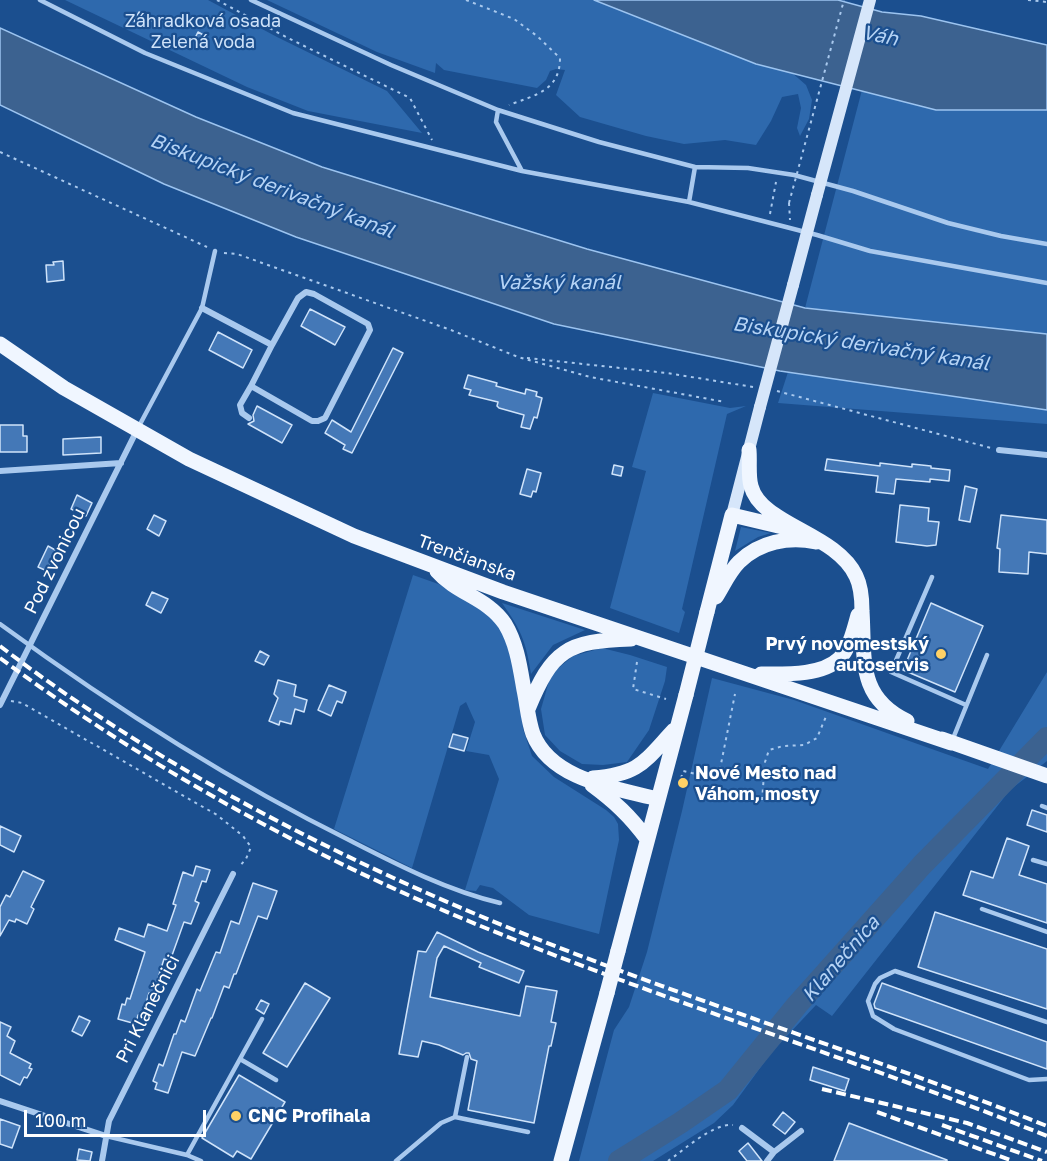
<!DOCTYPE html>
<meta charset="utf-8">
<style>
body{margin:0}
#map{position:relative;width:1047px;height:1161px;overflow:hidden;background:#1b4f8f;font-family:"Golos Text",sans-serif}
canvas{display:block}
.scale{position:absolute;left:24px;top:1110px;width:182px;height:27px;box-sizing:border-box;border:3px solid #fff;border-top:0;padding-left:8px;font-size:18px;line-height:21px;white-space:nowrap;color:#fff;-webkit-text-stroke:4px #1b4f8f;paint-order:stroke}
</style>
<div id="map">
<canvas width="1047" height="1161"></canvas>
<div class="scale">100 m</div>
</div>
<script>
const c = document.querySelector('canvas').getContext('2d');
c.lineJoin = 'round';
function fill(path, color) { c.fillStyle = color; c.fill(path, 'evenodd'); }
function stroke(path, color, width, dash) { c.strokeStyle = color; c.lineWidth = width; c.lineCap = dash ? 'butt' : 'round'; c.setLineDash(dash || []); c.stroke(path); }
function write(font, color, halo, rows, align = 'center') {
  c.font = font + ' "Golos Text",sans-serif'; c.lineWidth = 4.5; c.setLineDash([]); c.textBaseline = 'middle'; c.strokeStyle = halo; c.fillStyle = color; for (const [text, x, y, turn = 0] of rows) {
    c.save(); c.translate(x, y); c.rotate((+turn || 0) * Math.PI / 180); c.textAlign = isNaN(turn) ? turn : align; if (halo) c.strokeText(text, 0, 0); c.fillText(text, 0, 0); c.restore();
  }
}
const green = new Path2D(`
 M65,0H208L277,37L387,91L422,133L308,111L247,87Z
 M267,0H594L756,64L791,72L806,85L812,100L809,119L800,136L797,128L801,108L798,94L782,97L771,121L756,145L725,140L684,144L646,136L580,117L556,95L565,70L556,69L550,71L546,80L537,88L444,70L436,63L435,73L377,52Z
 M862,90L936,110H1047V334L805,308Z
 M788,372L1047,410V424L778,403Z
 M653,393L730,408L746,406L727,414L682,609L685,612L679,633L610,608L646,471L632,467Z
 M741,527L771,533L758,537L735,551Z
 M413,575L444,586L477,602L506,633L519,687L523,729L532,756L554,777L606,810L614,817L618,824L619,840L599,934L529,915L493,888L480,885L476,891L465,890L499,779L489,755L466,751L475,722L466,702L460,706L412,868L334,829Z
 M502,603L585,630L553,645L531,674C526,641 521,630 502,603Z
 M602,648L630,655L667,667L665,681L649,730L627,762L603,765L582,764L560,751L545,735L541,709L551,674L573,656Z
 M1047,672V761L1010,790L832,1016L816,1005L771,1053L733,1105L714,1123L653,1161H579L614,1030L629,1007L647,952L682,811L712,678L794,700L988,769Z`);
const water = new Path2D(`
 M594,0H838L882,12L921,16L1047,45V110H936L756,64Z
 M0,28L196,117L322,167L587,249L805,308L1047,334V410L780,371L554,324L296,237L164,184L0,105Z`);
const river = new Path2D(`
 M619,1161L680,1123L728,1090L797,1005L922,865L1047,738`);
const building = new Path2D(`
 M139,12L152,19L147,28L134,21Z
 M198,32L207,37L203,45L194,40Z
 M63,261L64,280L47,282L46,265H54L53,262Z
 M310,309L345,327L335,345L301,326Z
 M218,332L252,350L243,368L209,350Z
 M393,348L403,353L352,453L343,449L345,445L325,433L332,420L351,432Z
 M468,375L497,383L496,386L525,394L526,389L537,392L536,396L542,398L537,418L534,417L530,429L521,427L524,415L499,408L497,406L498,402L469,395L471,390L464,388Z
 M257,406L292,425L282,443L248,424L254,421L253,415Z
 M0,425H23V436H27V452H0Z
 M101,437V453L63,455V439Z
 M827,459L880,466V463L912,467V464L931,466V468L950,470L949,481L930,479V482L896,479L894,494L876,492L878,476L825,470Z
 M614,465L623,467L621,476L612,474Z
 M527,469L541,473L536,492L533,491L531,497L520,494Z
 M965,486L977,489L970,522L959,520Z
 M77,495L92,503L86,516L71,509Z
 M900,505L929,508L928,521L939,522L936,545L927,546L896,542Z
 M154,515L166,521L159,536L147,529Z
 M1001,515L1047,520V554L1029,552L1028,574L999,572L1000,549L997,548Z
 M48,546L57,551L47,571L38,567Z
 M152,592L168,599L161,613L146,605Z
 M931,603L983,626L955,692L903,670Z
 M260,651L269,656L264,665L255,661Z
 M278,680L296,685L294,696L307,700L304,712L295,709L291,724L280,721L279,725L269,721L278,698L274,694Z
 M329,685L346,692L342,703L337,701L331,716L318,710Z
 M453,734L468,738L464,751L449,747Z
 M1032,810L1047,815V832L1027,825Z
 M0,826L21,836L14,852L0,845Z
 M1007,838L1029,846L1019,875L1047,884V923L963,895L971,871L993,878Z
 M196,866L210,870L206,882L202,881L195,901L199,903L191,924L184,922L170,961L164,959L153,994L149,993L142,1017L138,1015L136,1024L118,1019L122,1004L125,1005L127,998L130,999L145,952L115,940L119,928L144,937L148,924L167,931L176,905L173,904L183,872L193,876Z
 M23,871L44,881L31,907L34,909L27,924L16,919L15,922L9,920L0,936V907L6,895L10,897Z
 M253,883L277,891L267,919L258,916L236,974H234L229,988L224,986L212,1018H211L195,1056L182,1052L168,1093L155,1089L157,1083L153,1081L159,1064L163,1066L174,1034H176L181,1020L185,1022L197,989L200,991L216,952L220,953L231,921L239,924Z
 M935,912L1047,949V1009L918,967Z
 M437,932L478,952L524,971L519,983L479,967L481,963L444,946L437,958L430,997L520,1016L526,986L557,991L551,1022L556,1023L551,1046H549L534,1123L468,1110L477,1061L471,1059L469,1053H466L463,1055L439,1045L422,1041L418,1057L399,1054L418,951L426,952Z
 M305,983L330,998L287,1067L263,1053Z
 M882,983L1047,1042V1069L875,1008L874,1004Z
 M261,1000L269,1004L264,1014L256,1009Z
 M79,1016L90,1021L82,1036L72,1031Z
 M0,1022L11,1027L7,1036L15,1041L10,1053L31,1064L29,1068L32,1069L27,1078L24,1077L20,1085L0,1075Z
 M813,1067L849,1079L845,1091L810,1080Z
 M239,1075L285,1102L251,1159L237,1151L233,1157L202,1138Z
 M783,1112L795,1122L785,1134L773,1125Z
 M0,1119L20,1126L12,1148L0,1144Z
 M849,1123L947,1160V1161H834Z
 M748,1143L762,1161H747L739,1151Z
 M79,1149L92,1152L90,1161L77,1160Z`);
const path = new Path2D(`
 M217,0L288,38L410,98L432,140
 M466,0L514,19L537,36L560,58C560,91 535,95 509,105
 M1028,0L1047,2
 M0,152L207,247
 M789,203L790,220
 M770,214L776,182
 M224,253L237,254L451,330L518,357L590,377L725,402
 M527,358L667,373L753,387
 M777,391L991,448
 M637,662L633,689L666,699
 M11,701L22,703L217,815L243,836L251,847L246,859L239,867
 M683,783L680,782L683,771L718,779L735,694
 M762,800L765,762L769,750L783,746L804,745L817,738L827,714
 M668,1161C684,1150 713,1123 733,1125`);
const service = new Path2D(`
 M40,0L145,53L293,113L522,171L689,202L817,235L870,251L1047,283
 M251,0L391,65L498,110L599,142L695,167L748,168L794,175L853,191L948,223L1001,236L1047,244
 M498,110L496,122L522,171
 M689,202L695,167
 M138,428L202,308L215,251
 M932,577L891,672L966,705
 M0,624C111,705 226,779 349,840C398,865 446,890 500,903
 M952,741L987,655
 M1042,806L1047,808
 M1033,860L1047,864
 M982,909L1047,932
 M1047,1022L895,971L880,978L875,984L868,1001L873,1016L894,1029L1029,1080L1047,1079
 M240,1059L276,1080
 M455,1117L528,1132
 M106,1136L187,1155L201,1161
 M187,1155L262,1019
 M396,1161L441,1123L455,1117L467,1057`);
const minor = new Path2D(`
 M202,308L272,345L298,298L306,292L314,294L368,324L370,330L325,418L318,421H312L251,386L272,345
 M249,418L242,413L240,405L251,386
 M999,450L1047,455
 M0,471L121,463
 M0,705L137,430
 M0,1101L106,1136
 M742,1128L774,1152L767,1161
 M774,1152L801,1131
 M102,1161L109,1121L233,874`);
const secondary = new Path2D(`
 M793,285L817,195
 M732,515L760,407`);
const primary = new Path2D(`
 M0,344L64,388L189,459L354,536L503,592L951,743
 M749,450C750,461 748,476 751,486C761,525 836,533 856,576C861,586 862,600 862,611C865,659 857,697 907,721
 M437,571C457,594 488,598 505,624C517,644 520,667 524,690C527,704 528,720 533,734C551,780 615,788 658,799
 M716,597C723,586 729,572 739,562C759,542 789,536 816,542
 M707,612L732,515L791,529
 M761,674C784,674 821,676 839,659C850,648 854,629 858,615
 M528,709C552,650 567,641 631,639
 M942,739L1047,776
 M593,778C640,774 644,762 674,730
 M592,785C615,802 630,816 647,839
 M618,951L686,695
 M561,1161L607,993`);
const rail = new Path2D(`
 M0,646C151,762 332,856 507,927C685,999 869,1055 1047,1126
 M0,658C155,773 328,866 508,937C686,1008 869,1064 1047,1136
 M822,1089L967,1123L1047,1152
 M877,1112L1013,1161
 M942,1125L1042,1161`);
const pathBridge = new Path2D(`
 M789,203L844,0`);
const secondaryBridge = new Path2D(`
 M817,195L870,0
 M760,407L793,285`);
const primaryBridge = new Path2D(`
 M686,695L707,612
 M607,993L618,951`);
const markers = [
 [941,654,6,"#ffd166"],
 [683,783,6,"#ffd166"],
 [236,1116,6,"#ffd166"]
];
const parkNames = [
 ["Záhradková osada",203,21],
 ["Zelená voda",203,42]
];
const streetNames = [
 ["Trenčianska",467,558,20],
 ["Pod zvonicou",55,561,-64],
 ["Pri Klanečnici",148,1009,-63]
];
const poiNames = [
 ["Prvý novomestský",929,644,"right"],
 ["autoservis",929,665,"right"],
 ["Nové Mesto nad",695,773],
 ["Váhom, mosty",695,794],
 ["CNC Profihala",248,1116]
];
const waterNames = [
 ["Váh",880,36,12],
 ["Biskupický derivačný kanál",272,186,21],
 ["Važský kanál",559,283],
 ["Biskupický derivačný kanál",861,344,9],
 ["Klanečnica",841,959,-49]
];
fill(green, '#2e69ad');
fill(water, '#3c6290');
stroke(water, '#9cc4f0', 1.5);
stroke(river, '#3c6290', 22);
fill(building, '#4478b7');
stroke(building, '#cfe3fa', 1.5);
stroke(path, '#a9c9ee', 2, [3, 4.5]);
stroke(service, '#a9c9ee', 4.5);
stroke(minor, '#a9c9ee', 6);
stroke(secondary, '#d6e6fa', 12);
stroke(primary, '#f0f6ff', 15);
stroke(rail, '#fff', 4, [10, 4.5]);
stroke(pathBridge, '#a9c9ee', 2, [3, 4.5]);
stroke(secondaryBridge, '#d6e6fa', 12);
stroke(primaryBridge, '#f0f6ff', 15);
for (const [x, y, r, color] of markers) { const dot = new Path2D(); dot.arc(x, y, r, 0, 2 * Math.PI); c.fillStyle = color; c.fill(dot); stroke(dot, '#1b4f8f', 2); }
write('18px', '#cfe3fa', '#1b4f8f', parkNames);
write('18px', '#fff', '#1b4f8f', streetNames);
write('bold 18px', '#fff', '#1b4f8f', poiNames, 'left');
write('italic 20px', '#b5d3f5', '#1b4f8f', waterNames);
</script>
